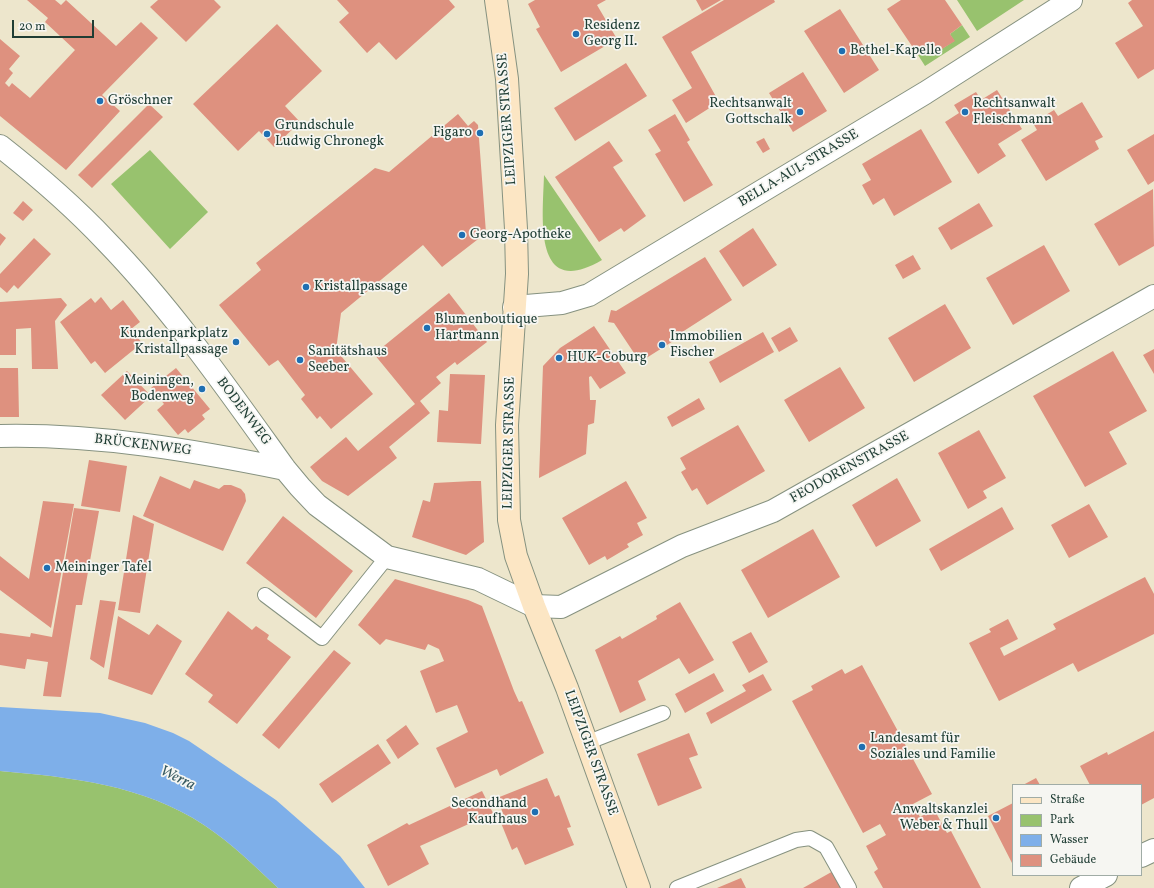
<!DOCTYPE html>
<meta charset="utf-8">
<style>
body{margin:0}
#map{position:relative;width:1154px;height:888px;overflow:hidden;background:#ede6cc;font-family:Vollkorn,serif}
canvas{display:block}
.legend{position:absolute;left:1012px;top:784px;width:130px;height:92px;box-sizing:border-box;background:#f6f6f2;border:1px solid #a0aca6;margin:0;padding:5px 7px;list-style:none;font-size:12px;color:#1f3d34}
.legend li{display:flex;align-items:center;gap:8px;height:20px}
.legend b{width:20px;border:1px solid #a0aca6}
.scale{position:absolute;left:12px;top:20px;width:82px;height:18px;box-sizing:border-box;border:2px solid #1f3d34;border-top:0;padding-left:5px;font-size:12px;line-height:14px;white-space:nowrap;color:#1f3d34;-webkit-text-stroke:3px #f6f6f2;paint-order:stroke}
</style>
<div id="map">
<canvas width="1154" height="888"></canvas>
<ul class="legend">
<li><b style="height:5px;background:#fce6c4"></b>Straße</li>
<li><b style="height:11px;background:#98c26e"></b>Park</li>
<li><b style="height:11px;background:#7eafe9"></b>Wasser</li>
<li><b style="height:11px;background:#de917f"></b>Gebäude</li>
</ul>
<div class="scale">20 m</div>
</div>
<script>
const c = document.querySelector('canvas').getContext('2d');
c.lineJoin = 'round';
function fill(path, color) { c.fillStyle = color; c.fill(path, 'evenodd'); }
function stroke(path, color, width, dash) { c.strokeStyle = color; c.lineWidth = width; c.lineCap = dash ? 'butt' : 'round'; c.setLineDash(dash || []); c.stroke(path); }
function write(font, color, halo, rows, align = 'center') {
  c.font = font + ' Vollkorn,serif'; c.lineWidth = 3.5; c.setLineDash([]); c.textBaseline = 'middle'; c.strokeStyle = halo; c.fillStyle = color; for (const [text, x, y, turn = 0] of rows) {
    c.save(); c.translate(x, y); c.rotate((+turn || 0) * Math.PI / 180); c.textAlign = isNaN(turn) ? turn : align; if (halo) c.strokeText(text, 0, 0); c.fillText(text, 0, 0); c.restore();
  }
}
const green = new Path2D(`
 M957,0H1024L977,31Z
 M962,25L970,37L925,66L918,55L932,45L937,52L954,41L950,34Z
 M150,150L208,212L170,249L111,184Z
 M544,175L602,260C532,301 543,216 544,175Z
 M0,771C70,777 144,785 204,825C231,843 255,866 278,888H0Z`);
const water = new Path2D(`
 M0,707L100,713L145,723L173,733L189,741L276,800L340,856L365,888H278C255,866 231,843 204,825C144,785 70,777 0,771Z`);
const building = new Path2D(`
 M27,0H55L61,5L66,0L116,46L141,22L158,38L102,95L120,111L66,170L0,116V39L20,56L9,69L13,73L5,83L9,87L12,83L30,98L75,50L45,22L48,18Z
 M158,0H214L221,7L186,42L150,7Z
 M337,0H449L455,7L396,60L379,42L367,53L339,22L349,13Z
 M535,0H606L597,5L617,39L561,72L536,29L540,27L528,4Z
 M696,0H721L702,11Z
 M724,0H774L775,2L691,52L719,102L686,123L672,100L692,88L662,37Z
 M901,0H945L962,25L950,34L955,41L937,52L932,45L918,55L887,9Z
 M1132,0H1154V69L1138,79L1115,43L1143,26L1128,3Z
 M840,9L879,70L844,93L804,31Z
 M277,24L322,71L285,106L300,122L274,147L259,131L238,151L193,104Z
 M626,63L647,96L575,141L554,108Z
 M803,72L827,111L793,132L769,93Z
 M997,90L1022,129L998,144L1006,156L978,174L945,122L959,113L954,105L976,92L981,100Z
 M1082,102L1103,137L1095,141L1099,149L1046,181L1021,140L1037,130L1033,123L1054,110L1058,116Z
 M149,104L163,117L92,188L78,175Z
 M458,114L468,126L474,121L478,125L486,233L442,267L423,245L341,313L336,350L373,394L331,429L320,416L317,419L301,399L305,395L278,360L269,366L219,305L261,270L256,263L375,168L389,172Z
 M675,114L690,140L687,142L713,185L684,202L655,154L661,151L648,130Z
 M921,129L952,182L894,216L884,198L873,205L862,185L871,180L862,164Z
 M1154,134V181L1148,185L1127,150Z
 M764,138L770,149L763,153L756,142Z
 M609,141L623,161L613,167L646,216L624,232L621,228L599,242L555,177Z
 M1153,189L1154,246L1119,266L1094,224Z
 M23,201L33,210L23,221L13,213Z
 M979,203L993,226L951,250L938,228Z
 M753,228L777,265L743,287L719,251Z
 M0,233L6,238L0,246Z
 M34,238L51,254L18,289L14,285L7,293L0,287V274Z
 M1044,245L1070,291L1013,325L986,278Z
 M913,255L921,269L903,279L895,265Z
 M705,257L732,300L676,336L678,338L640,362L614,323L608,322L611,310L616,311Z
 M449,293L487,342L457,365L455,362L436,377L441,383L420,401L430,413L389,447L397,458L348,496L322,481L310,467L346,437L358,451L415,404L374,354Z
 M101,297L111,310L123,300L140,322L131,329L142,343L105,373L95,361L91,364L60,322L91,298L95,303Z
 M61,298L67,305L55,321L58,369H32L31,328L16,329V355H0V302Z
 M945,304L971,348L914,382L888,338Z
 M594,326L626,373L600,389L591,376L589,377L590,400H596L594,423L588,425L586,454L539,478L543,366L560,348Z
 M790,327L798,341L779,352L771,338Z
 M763,332L774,352L720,383L709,362Z
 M1154,349V374L1143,355Z
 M1113,351L1147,411L1109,432L1127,464L1085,487L1033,396Z
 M840,367L865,408L809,442L784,400Z
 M0,368H18L19,417H0Z
 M176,368L210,409L202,415L205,419L188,433L185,429L178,435L157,410L164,404L151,388Z
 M127,371L151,396L125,420L101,395Z
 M450,374L485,375L481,444L437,442L439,410L448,411Z
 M699,398L705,409L672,427L667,417Z
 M738,425L765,471L707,505L697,488L692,491L681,472L686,469L680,458Z
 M979,430L1006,478L983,491L987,498L968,509L938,453Z
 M89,460L127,466L120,512L81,506Z
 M160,476L190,489L194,480L219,489L224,485H231L241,489L245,494L246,501L223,551L143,516Z
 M897,478L921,521L876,547L852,505Z
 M473,481H481L484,542L466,555L412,537L423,500L430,502L434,483Z
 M626,481L647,518L637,523L643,535L627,544L629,547L607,560L605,556L589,565L562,518Z
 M43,501L74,504L51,628L0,590V556L29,579Z
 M1089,504L1108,537L1069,558L1051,525Z
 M1002,507L1014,529L941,571L929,549Z
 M74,508L99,511L82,605H76L61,697L43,696L48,662L27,659L25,669L0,665V633L30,637L31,633L52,637Z
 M133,515L154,524L140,613L118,610Z
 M283,516L353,571L316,618L246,563Z
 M813,529L840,577L768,618L741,570Z
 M1145,577L1154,594V634L1078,672L1073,663L999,701L969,643L991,632L989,629L1008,619L1018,639L1000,648L1004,656L1056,629L1053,624Z
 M395,579L468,600L482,606L514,691L519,702L522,701L544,753L500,776L497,769L455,788L436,748L468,732L457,705L436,713L420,671L444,661L439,649L428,644L425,650L386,639L380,645L358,625Z
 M100,600L116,602L104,668L90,659Z
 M680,602L714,660L689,674L679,658L638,681L646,700L620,713L595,650L620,636L622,639L657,619L656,616Z
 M228,611L252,630L256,626L269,635L267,639L291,657L237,724L208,702L213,695L185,674Z
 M118,616L149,635L157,624L182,641L152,695L108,679Z
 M751,632L768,662L749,673L732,642Z
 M334,650L351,663L279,749L262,735Z
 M862,665L932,794L913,804L920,817L934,809L947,833L951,831L981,888H883L874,872L878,869L866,846L886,835L880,824L863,833L792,701L813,690L811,686L842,669L845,674Z
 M714,673L724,691L685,713L675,694Z
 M763,674L772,690L711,724L706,713L746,691L742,685Z
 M406,725L419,744L398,759L386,740Z
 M1154,731V798L1141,805V785H1090L1080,766L1107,752L1108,755Z
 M689,733L698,755L689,758L702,788L658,806L637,754Z
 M378,744L391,763L332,803L319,784Z
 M547,778L555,797L559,795L571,827L567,828L574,845L525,865L517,847L512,850L499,818L504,816L497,798Z
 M1036,778L1040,785H1023Z
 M482,791L493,813L420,846L429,864L388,886L367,845L407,823L409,825Z
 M1013,803V865L988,816Z
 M835,870L845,888H803Z
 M741,878L746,888H717Z`);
const lane = new Path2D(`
 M265,595L322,638L387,557
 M586,743L663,713
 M677,888L796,840L810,838L826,847L849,888`);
const street = new Path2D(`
 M0,146C37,175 73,206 106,241C173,310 229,391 285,469L300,487L317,505L387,557L478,579L534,606L561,607L682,546L773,511L1154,296
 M514,307L562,303L589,295L925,93L1071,0
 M0,436C96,434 192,450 285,469
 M1141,856L1154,850
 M1081,888L1106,875`);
const secondary = new Path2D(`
 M496,0L507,79L516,229L517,274L507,425L509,520L516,556L534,606L567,688L639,888`);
const markers = [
 [576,34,4,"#1f6fb2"],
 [842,51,4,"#1f6fb2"],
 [100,101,4,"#1f6fb2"],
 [800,112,4,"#1f6fb2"],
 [965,112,4,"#1f6fb2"],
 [480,133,4,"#1f6fb2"],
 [267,134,4,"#1f6fb2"],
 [462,235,4,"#1f6fb2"],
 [306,287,4,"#1f6fb2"],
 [427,328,4,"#1f6fb2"],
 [236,342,4,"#1f6fb2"],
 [662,345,4,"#1f6fb2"],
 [559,358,4,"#1f6fb2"],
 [300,360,4,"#1f6fb2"],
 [202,389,4,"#1f6fb2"],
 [47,568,4,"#1f6fb2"],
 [862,747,4,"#1f6fb2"],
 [535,812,4,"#1f6fb2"],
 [996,818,4,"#1f6fb2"]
];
const poiNames = [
 ["Residenz",584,26],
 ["Georg II.",584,42],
 ["Bethel-Kapelle",850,51],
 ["Gröschner",108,101],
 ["Rechtsanwalt",792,104,"right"],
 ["Gottschalk",792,120,"right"],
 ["Rechtsanwalt",973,104],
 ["Fleischmann",973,120],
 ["Grundschule",275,126],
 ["Ludwig Chronegk",275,142],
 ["Figaro",472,133,"right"],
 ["Georg-Apotheke",470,235],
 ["Kristallpassage",314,287],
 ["Blumenboutique",435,320],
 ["Hartmann",435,336],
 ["Kundenparkplatz",228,334,"right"],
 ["Kristallpassage",228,350,"right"],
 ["Immobilien",670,337],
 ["Fischer",670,353],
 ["Sanitätshaus",308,352],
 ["Seeber",308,368],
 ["HUK-Coburg",567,358],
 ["Meiningen,",194,381,"right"],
 ["Bodenweg",194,397,"right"],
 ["Meininger Tafel",55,568],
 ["Landesamt für",870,739],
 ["Soziales und Familie",870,755],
 ["Secondhand",527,804,"right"],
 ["Kaufhaus",527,820,"right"],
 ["Anwaltskanzlei",988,810,"right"],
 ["Weber & Thull",988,826,"right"]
];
const streetNames = [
 ["LEIPZIGER STRASSE",508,119,-94],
 ["BELLA-AUL-STRASSE",799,169,-31],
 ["BODENWEG",243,412,53],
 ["LEIPZIGER STRASSE",510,443,-89],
 ["BRÜCKENWEG",143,446,7],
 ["FEODORENSTRASSE",850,468,-29],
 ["LEIPZIGER STRASSE",590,753,70]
];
const waterNames = [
 ["Werra",177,779,26]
];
fill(green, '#98c26e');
fill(water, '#7eafe9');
fill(building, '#de917f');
stroke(lane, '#869280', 16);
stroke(street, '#869280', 24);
stroke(secondary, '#869280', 24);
stroke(lane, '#fff', 14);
stroke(street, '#fff', 22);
stroke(secondary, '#fce6c4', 22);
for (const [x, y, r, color] of markers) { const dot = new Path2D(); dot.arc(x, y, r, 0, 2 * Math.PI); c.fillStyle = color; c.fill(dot); stroke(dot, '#f6f6f2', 1.5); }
write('14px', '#1f3d34', '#f6f6f2', poiNames, 'left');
write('14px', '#1f3d34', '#f6f6f2', streetNames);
write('italic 15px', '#375a61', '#f6f6f2', waterNames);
</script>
